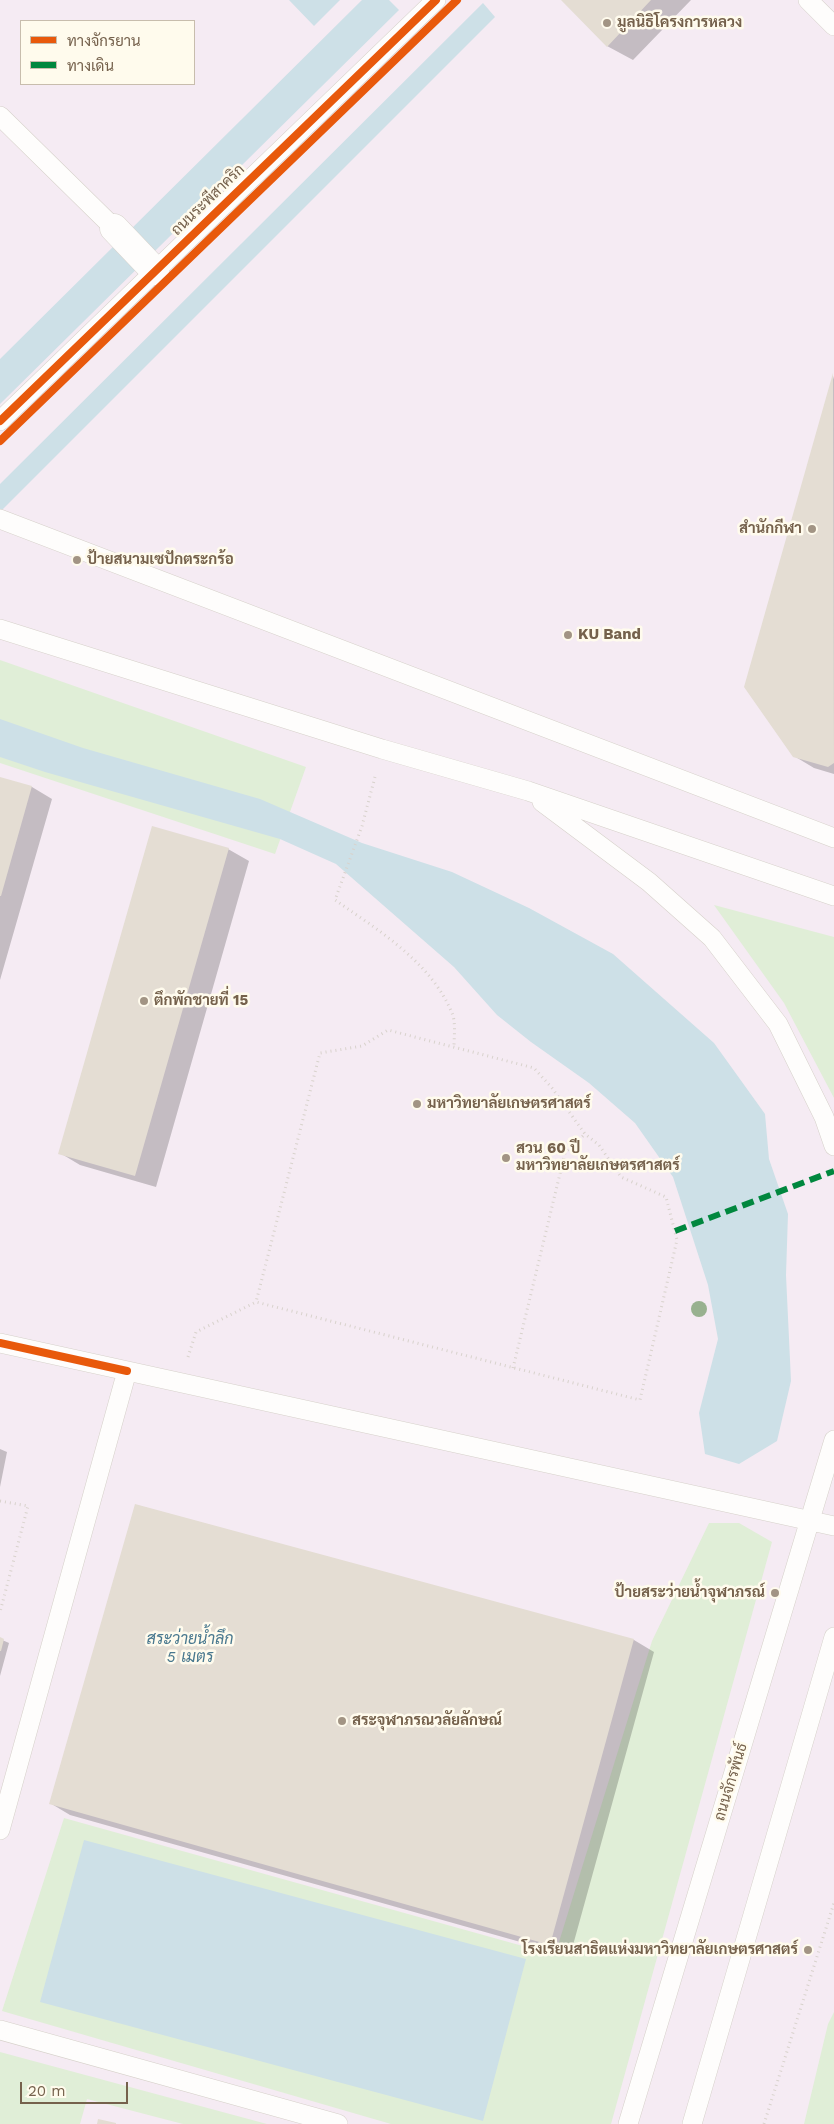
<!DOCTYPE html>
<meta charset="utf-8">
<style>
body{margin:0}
#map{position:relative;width:834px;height:2124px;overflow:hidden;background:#f7f4ec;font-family:"Work Sans",Sarabun,sans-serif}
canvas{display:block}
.legend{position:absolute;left:20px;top:20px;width:175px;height:65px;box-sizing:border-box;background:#fffbed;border:1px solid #c8bdad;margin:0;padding:6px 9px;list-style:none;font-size:15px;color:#75614c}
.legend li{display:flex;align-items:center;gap:10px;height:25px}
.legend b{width:25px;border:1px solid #c8bdad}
.scale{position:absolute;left:20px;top:2082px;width:108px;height:22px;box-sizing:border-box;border:2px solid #75614c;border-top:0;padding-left:6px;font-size:15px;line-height:18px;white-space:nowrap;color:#75614c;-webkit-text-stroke:4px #fffbed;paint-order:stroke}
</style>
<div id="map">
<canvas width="834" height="2124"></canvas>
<ul class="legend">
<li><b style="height:6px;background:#e8590c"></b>ทางจักรยาน</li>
<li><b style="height:6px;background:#00873e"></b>ทางเดิน</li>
</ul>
<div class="scale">20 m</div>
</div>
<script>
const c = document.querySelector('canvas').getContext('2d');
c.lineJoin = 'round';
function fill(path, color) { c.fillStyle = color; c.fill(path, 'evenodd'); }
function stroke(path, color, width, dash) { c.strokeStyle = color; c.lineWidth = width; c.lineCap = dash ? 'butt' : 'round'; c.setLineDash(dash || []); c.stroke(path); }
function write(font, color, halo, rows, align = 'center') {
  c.font = font + ' "Work Sans",Sarabun,sans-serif'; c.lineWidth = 5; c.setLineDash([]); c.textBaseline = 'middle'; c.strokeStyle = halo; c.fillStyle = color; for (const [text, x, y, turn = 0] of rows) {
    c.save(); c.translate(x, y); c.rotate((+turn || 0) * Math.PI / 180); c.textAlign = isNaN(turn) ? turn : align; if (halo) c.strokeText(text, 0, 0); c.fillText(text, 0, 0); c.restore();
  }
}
const education = new Path2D(`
 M0,0H834V2124H0ZM21,21H194V84H21Z`);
const green = new Path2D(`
 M0,660L306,767L275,854L0,763Z
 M714,905L834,937V1098L784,1003Z
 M709,1523H739L772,1542L611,2124H391L2,2011L64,1818L555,1955L652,1641Z
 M834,2012V2124H804L828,2024Z
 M0,2052L267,2124H183L87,2099L80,2124H0Z`);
const water = new Path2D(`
 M289,0H340L314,26Z
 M362,0H389L399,10L0,404V359Z
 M483,3L495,17L0,512V484Z
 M0,719L83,748L260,799L362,843L452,872L529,908L613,954L714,1043L765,1114L769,1159L788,1214L786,1275L791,1381L777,1441L739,1464L705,1454L699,1413L718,1339L708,1285L673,1177L635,1123L589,1083L531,1042L497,1015L454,967L336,864L280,839L45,772L0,757Z
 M84,1840L526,1959L483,2121L40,2002Z`);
const shadow = new Path2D(`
 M563,0H691L633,60L607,46Z
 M834,376V774L814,768L794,756L745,687Z
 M0,778L32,787L52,799L0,980Z
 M228,849L249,861L156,1187L80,1165L60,1153Z
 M0,1449L7,1452L0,1487Z
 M136,1505L634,1640L654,1652L570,1956L70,1815L50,1803Z
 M0,1639L9,1643L0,1676Z`);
const building = new Path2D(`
 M561,0H651L607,47Z
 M833,373L834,763L828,767L793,757L744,687Z
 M0,777L32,786L1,896H0Z
 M152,826L229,848L135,1176L58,1154Z
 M135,1504L634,1639L550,1945L49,1804Z
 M0,1637L4,1639L1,1651H0Z
 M98,2119L116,2123V2124H97Z`);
const path = new Path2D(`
 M375,777L362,826L335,900C378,930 431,962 452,1013C456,1022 454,1037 454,1047
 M188,1357L196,1332L256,1302L640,1400L677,1240L666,1197L621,1177L599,1145L585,1134L552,1088L534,1068L388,1030L362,1046L320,1053L256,1302
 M513,1368L565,1153L585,1134
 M0,1501L28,1506L0,1612
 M764,2124L834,1903`);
const lane = new Path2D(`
 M808,0L834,26
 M0,116L114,228
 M0,421L436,0
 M0,519L834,838
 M0,629L382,749L528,791L834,896
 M542,802L649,882L712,938L778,1024L824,1117L834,1146
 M0,1343L834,1526
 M0,1830L127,1371
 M0,2030L338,2124
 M628,2124L834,1440
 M692,2124L834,1637`);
const street = new Path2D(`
 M114,228L155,271`);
const quiet = new Path2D(`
 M675,1231L834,1171`);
const cycleway = new Path2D(`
 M0,421L436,0
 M0,441L457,0
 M0,1343L127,1371`);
const trees = [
 [699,1309]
];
const markers = [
 [607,23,5,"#a29484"],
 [812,529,5,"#a29484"],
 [77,560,5,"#a29484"],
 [568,635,5,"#a29484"],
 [144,1001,5,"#a29484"],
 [417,1104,5,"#a29484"],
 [506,1158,5,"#a29484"],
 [775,1593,5,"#a29484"],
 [342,1721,5,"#a29484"],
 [808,1950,5,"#a29484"]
];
const poiNames = [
 ["มูลนิธิโครงการหลวง",617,23],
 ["สำนักกีฬา",802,529,"right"],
 ["ป้ายสนามเซปักตระกร้อ",87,560],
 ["KU Band",578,635],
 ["ตึกพักชายที่ 15",154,1001],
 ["มหาวิทยาลัยเกษตรศาสตร์",427,1104],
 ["สวน 60 ปี",516,1149],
 ["มหาวิทยาลัยเกษตรศาสตร์",516,1166],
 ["ป้ายสระว่ายน้ำจุฬาภรณ์",765,1593,"right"],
 ["สระจุฬาภรณวลัยลักษณ์",352,1721],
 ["โรงเรียนสาธิตแห่งมหาวิทยาลัยเกษตรศาสตร์",798,1950,"right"]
];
const streetNames = [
 ["ถนนระพีสาคริก",208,200,-44],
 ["ถนนจักรพันธ์",731,1782,-73]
];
const waterNames = [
 ["สระว่ายน้ำลึก",190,1639],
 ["5 เมตร",190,1657]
];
fill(education, '#f5ebf3');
fill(green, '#e0eed7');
fill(water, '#cde0e7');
fill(shadow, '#0003');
fill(building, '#e4ddd3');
stroke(lane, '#d6d1ca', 20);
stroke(street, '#d6d1ca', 29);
stroke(path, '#d8d2cc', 3, [1, 4]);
stroke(lane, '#fefdfc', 19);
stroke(street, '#fefdfc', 28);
stroke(quiet, '#00873e', 6, [12, 6]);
stroke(cycleway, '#e8590c', 8);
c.fillStyle = '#98b18f';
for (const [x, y] of trees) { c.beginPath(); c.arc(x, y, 8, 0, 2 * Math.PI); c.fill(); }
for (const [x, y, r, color] of markers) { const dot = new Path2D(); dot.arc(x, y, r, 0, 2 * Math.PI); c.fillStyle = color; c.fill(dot); stroke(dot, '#fffbed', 2); }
write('bold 15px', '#75614c', '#fffbed', poiNames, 'left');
write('15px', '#75614c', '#fffbed', streetNames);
write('italic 16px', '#49788f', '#fffbed', waterNames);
</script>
